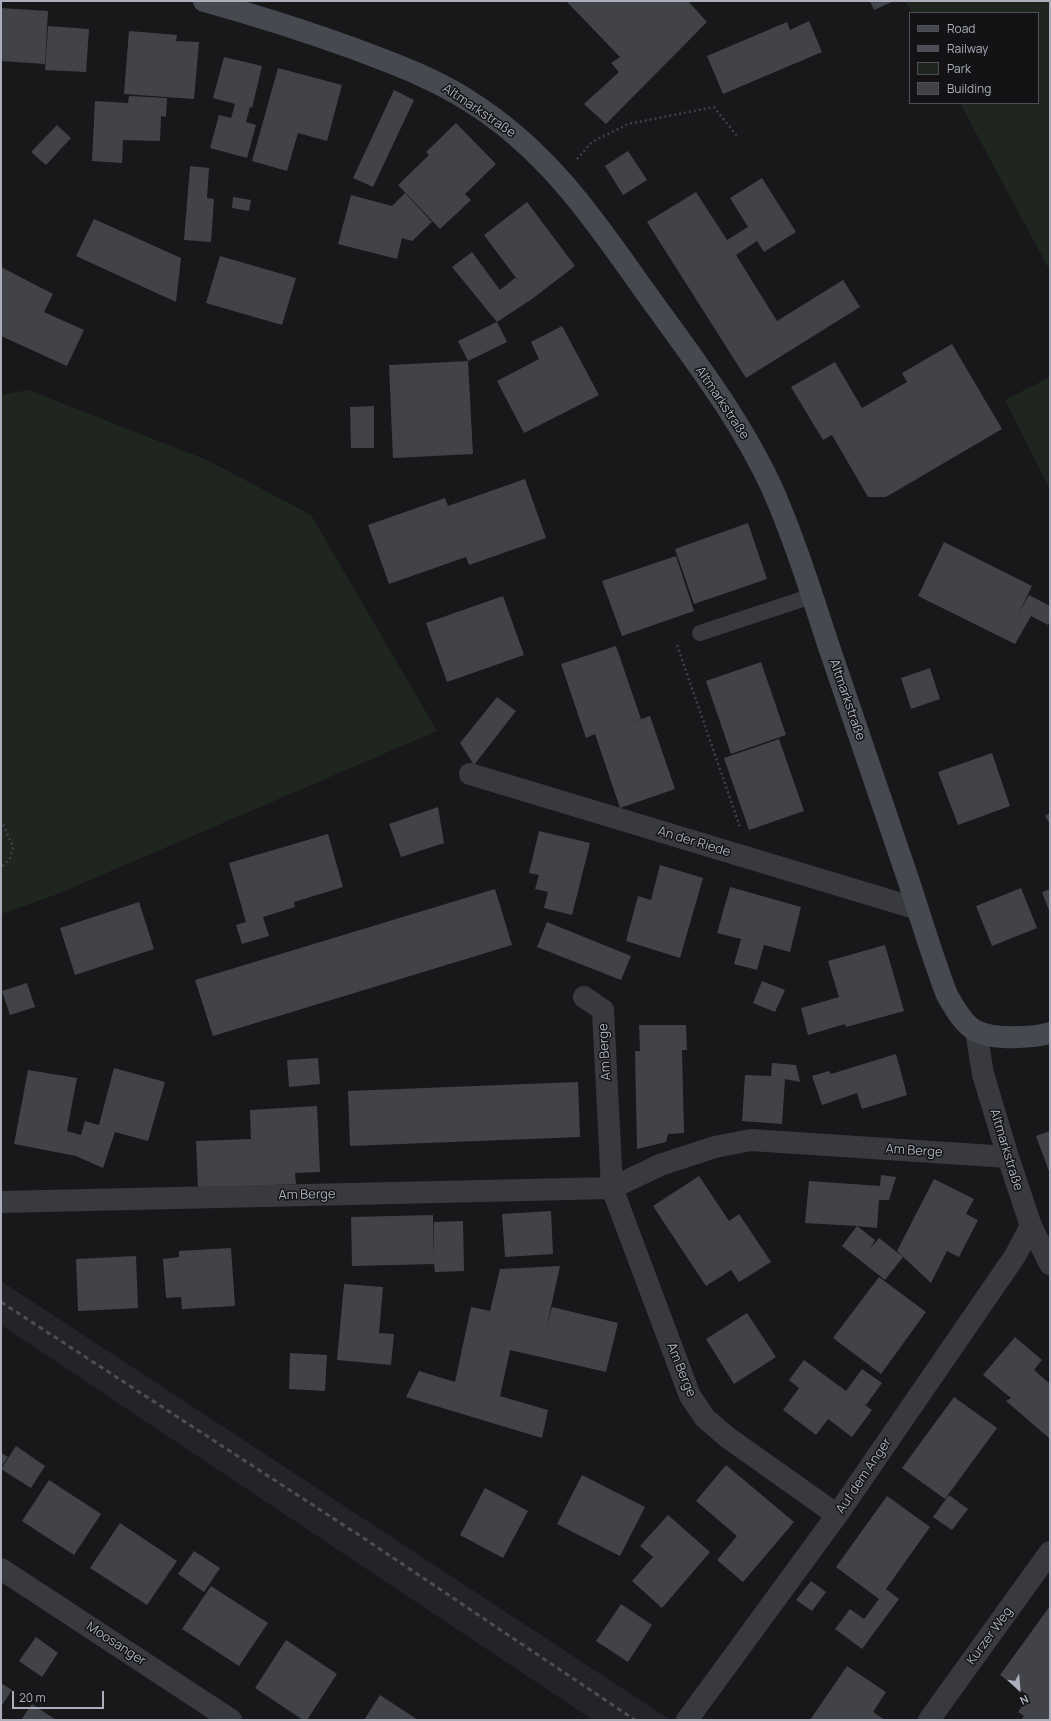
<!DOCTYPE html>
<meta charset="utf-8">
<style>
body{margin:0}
#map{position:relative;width:1051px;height:1721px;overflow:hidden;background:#18181b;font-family:Manrope,sans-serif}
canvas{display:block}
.frame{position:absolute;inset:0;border:2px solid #aaafbb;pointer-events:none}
.legend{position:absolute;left:909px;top:12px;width:130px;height:92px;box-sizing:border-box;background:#131316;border:1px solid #4f5158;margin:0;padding:5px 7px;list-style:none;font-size:12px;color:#aaafbb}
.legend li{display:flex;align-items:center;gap:8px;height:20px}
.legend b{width:20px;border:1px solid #4f5158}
.north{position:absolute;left:999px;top:1669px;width:40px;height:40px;-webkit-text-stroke:3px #131316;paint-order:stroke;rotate:154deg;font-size:11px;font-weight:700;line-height:16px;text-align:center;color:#aaafbb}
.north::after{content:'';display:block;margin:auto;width:14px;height:18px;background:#aaafbb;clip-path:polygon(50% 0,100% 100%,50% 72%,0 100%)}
.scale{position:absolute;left:12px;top:1691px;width:92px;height:18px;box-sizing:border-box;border:2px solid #aaafbb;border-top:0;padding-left:5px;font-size:12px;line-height:14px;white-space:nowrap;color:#aaafbb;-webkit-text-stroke:3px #131316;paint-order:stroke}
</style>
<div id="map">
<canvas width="1051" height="1721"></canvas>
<div class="frame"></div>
<ul class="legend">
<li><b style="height:5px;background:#474950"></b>Road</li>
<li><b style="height:5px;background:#4c4e55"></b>Railway</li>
<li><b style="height:11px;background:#1e261f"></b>Park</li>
<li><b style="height:11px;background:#424348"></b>Building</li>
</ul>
<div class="north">N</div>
<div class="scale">20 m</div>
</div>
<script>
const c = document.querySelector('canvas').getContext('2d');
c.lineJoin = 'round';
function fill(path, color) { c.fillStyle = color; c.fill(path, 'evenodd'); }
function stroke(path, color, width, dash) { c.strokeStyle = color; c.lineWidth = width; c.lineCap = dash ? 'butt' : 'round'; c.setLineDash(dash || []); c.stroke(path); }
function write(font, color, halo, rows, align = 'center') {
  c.font = font + ' Manrope,sans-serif'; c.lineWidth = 3; c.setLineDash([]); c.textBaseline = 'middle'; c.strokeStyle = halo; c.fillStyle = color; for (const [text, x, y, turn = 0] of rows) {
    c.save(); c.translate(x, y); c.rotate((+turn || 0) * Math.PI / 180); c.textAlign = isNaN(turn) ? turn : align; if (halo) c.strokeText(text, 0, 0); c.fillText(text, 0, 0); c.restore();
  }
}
const built = new Path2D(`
 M1,1281L666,1717L670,1720H593L1,1325Z`);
const green = new Path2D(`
 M905,1H1050V271L960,103H1038V13H912Z
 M1050,377V490L1005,400Z
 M28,390L207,460L311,515L437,731L55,895L1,914V395Z`);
const building = new Path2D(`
 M566,1H688L707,22L606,124L584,104L619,72L611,63L620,57Z
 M870,1H894L874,10Z
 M1,8L48,11L45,64L1,61Z
 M809,21L822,52L723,94L707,56L787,22L790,30Z
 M48,26L89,29L86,72L45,70Z
 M129,31L177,35L176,41L199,42L194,99L124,94Z
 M224,57L262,66L252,108L250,107L246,122L256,125L247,158L210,148L219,115L231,118L235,104L213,98Z
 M278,68L342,85L327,141L298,133L287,171L252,161Z
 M394,90L414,100L373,187L353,178Z
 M129,96L167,98L166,117L161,116L160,141L123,140L122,163L92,161L95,101L128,103Z
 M456,123L496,164L465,194L471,200L440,229L398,185L429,155L426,152Z
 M57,125L71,138L46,165L31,152Z
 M628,151L647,180L623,195L605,166Z
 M190,166L209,168L207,198L214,199L211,242L184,240Z
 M762,178L796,232L764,252L757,241L736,255L777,321L843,280L860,307L746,378L647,222L696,192L727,240L748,227L730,198Z
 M405,193L432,222L412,241L402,238L397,259L338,244L351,195L392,206Z
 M233,197L251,200L249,211L232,208Z
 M527,202L575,266L532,299L497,322L507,342L468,361L458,341L497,322L452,267L472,252L500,290L515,278L519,282L484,235Z
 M94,219L181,258L176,302L76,256Z
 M220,256L296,278L282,325L206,303Z
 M1,267L53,294L44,312L84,330L67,366L1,336Z
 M562,326L599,395L524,433L497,381L539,359L531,342Z
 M952,344L1002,429L886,497H868L832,435L823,440L791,387L835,362L862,408L907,382L902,373Z
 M468,361L473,454L393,458L389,365Z
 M374,406V448H351L350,407Z
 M525,479L546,538L469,565L466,557L389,584L368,525L445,498L448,506Z
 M748,523L767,579L694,604L675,549Z
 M944,542L1032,586L1019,613L1029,595L1050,606V621L1048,625L1031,616L1015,644L918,596Z
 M676,556L694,611L622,636L602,581Z
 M503,596L524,655L447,682L426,623Z
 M616,646L641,719L617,728L650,716L675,789L620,808L595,734L586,738L561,664Z
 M761,662L786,735L731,754L706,681Z
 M930,668L940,699L911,709L901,678Z
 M497,697L516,711L474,765L460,743Z
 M779,739L804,811L749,830L724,758Z
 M992,753L1010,806L958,825L938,772Z
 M438,807L444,843L401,857L389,824Z
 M1050,813V824L1045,816Z
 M539,831L590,843L572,915L544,908L548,892L535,889L539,875L529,873Z
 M328,834L343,887L294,902L295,907L263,917L269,936L242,944L236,925L259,918L246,922L229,863Z
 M660,865L703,878L680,958L626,941L638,896L651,900Z
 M730,887L801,907L790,952L764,945L757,970L734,964L741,939L717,933Z
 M1021,888L1037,928L992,946L976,906Z
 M495,889L512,945L213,1036L195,980Z
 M1050,889V913L1042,892Z
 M139,902L154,949L75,975L60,928Z
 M547,922L631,956L621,980L537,947Z
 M885,945L904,1011L846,1027L845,1024L808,1035L801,1008L839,997L828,961Z
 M762,981L785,990L775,1012L753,1003Z
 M27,983L35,1007L10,1015L2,991Z
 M639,1025H686L687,1050H682L684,1133L668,1134L666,1142L637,1149L635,1051H640Z
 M896,1054L907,1095L862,1109L857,1093L822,1105L812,1076L829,1071L831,1074Z
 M318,1058L320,1084L289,1087L287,1060Z
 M772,1063L796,1065L800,1082L785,1079L782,1124L742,1121L745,1075L771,1076Z
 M114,1068L165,1082L148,1141L115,1132L103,1168L76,1156L14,1144L28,1070L77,1078L67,1131L81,1135L85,1121L99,1125Z
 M578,1082L580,1137L350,1146L348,1091Z
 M317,1106L320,1172L295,1173L296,1184L198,1188L196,1141L251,1139L250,1110Z
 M1050,1131V1174L1036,1136Z
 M881,1175L896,1177L889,1200H879L877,1228L857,1226L875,1240L870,1249L879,1238L903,1257L885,1280L842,1246L857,1226L805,1223L809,1181L880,1186Z
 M699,1176L729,1221L739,1214L771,1262L739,1282L731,1270L706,1286L653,1206Z
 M934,1179L974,1199L966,1214L978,1220L959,1257L947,1251L931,1283L897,1251Z
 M551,1211L553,1254L505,1257L502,1214Z
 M433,1215L434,1261V1222L463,1221L464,1271L435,1272L434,1264L352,1266L351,1217Z
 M231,1248L235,1306L182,1309L181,1297L166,1298L163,1259L179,1257V1251Z
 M136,1256L138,1308L78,1311L76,1259Z
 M560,1266L547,1325L552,1307L618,1323L606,1372L510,1350L500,1396L548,1410L542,1438L406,1397L419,1371L455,1382L471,1307L490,1311L500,1269Z
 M879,1277L926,1312L881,1374L833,1338Z
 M344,1284L383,1287L379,1333L394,1334L391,1365L337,1360Z
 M747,1313L776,1357L734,1384L706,1339Z
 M1015,1337L1042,1360L1034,1370L1050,1384L1049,1438L1006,1401L1011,1398L983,1375Z
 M290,1353L327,1355L325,1391L289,1389Z
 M804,1360L846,1391L862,1369L882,1383L866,1405L862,1403L872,1410L852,1437L828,1419L816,1435L783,1410L799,1388L789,1380Z
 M954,1397L997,1428L945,1499L902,1468Z
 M16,1446L45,1466L31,1488L1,1469Z
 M1,1453L8,1457L1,1467Z
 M726,1465L794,1522L743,1582L717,1560L737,1536L696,1501Z
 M582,1475L645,1507L620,1556L557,1524Z
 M49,1480L101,1514L74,1555L22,1521Z
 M485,1488L528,1511L503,1558L460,1535Z
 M949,1495L968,1509L952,1530L933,1517Z
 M887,1496L930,1527L886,1589L899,1599L862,1649L835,1629L850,1609L864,1619L879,1599L836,1567Z
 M668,1515L710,1552L662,1608L632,1581L653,1557L640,1546Z
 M120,1523L177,1561L147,1605L90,1568Z
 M194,1551L220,1568L204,1592L178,1574Z
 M811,1581L826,1592L812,1611L796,1600Z
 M211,1586L268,1623L239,1666L182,1629Z
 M621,1604L652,1625L628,1662L596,1641Z
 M1050,1606V1720H1021L1024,1716L1018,1712L1029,1696L1000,1675Z
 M36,1637L58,1653L42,1677L19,1661Z
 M286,1640L337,1674L307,1720H303L255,1688Z
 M847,1666L886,1692L873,1712L885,1720H810Z
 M1,1683L12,1690L1,1707Z
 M380,1695L418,1720H364Z
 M32,1704L56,1720H21Z`);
const path = new Path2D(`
 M577,159L592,142L628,124L714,107L737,136
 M677,645L740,827
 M1,820L13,847L10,858L1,868`);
const service = new Path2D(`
 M700,633L812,596`);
const minor = new Path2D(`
 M470,774L918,909
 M584,997L603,1010L612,1188L690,1396L705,1418L727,1437L837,1515
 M976,1031L983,1074L1008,1157L1031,1226L1050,1264
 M1,1202L612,1188L660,1165L715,1147L751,1140L1008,1157
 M1,1569L231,1720
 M687,1720L837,1515L1015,1256L1031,1226
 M929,1720L1050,1552`);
const secondary = new Path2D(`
 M204,1C255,15 305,31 355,49C394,64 434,78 469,101C543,147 590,213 639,283C686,349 738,414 772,488C794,538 811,592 828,644C854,721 880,798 907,876C920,915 932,956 947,995C954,1007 963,1024 976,1031C993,1040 1032,1038 1050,1033`);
const rail = new Path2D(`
 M1,1302L368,1541L635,1720`);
const streetNames = [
 ["Altmarkstraße",479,111,34],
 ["Altmarkstraße",722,403,56],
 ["Altmarkstraße",847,700,71],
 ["An der Riede",694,842,17],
 ["Am Berge",605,1052,-93],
 ["Altmarkstraße",1006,1150,73],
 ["Am Berge",914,1151,4],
 ["Am Berge",307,1195,-1],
 ["Am Berge",681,1370,68],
 ["Auf dem Anger",864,1476,-56],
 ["Kurzer Weg",990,1636,-54],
 ["Moosanger",116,1644,33]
];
fill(built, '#242428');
fill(green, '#1e261f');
fill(building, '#424348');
stroke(path, '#3f4147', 2.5, [2, 3]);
stroke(service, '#393a40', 16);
stroke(minor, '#393a40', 22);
stroke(secondary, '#474950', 22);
stroke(rail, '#4c4e55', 3, [5, 4]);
write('13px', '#aaafbb', '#131316', streetNames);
</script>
